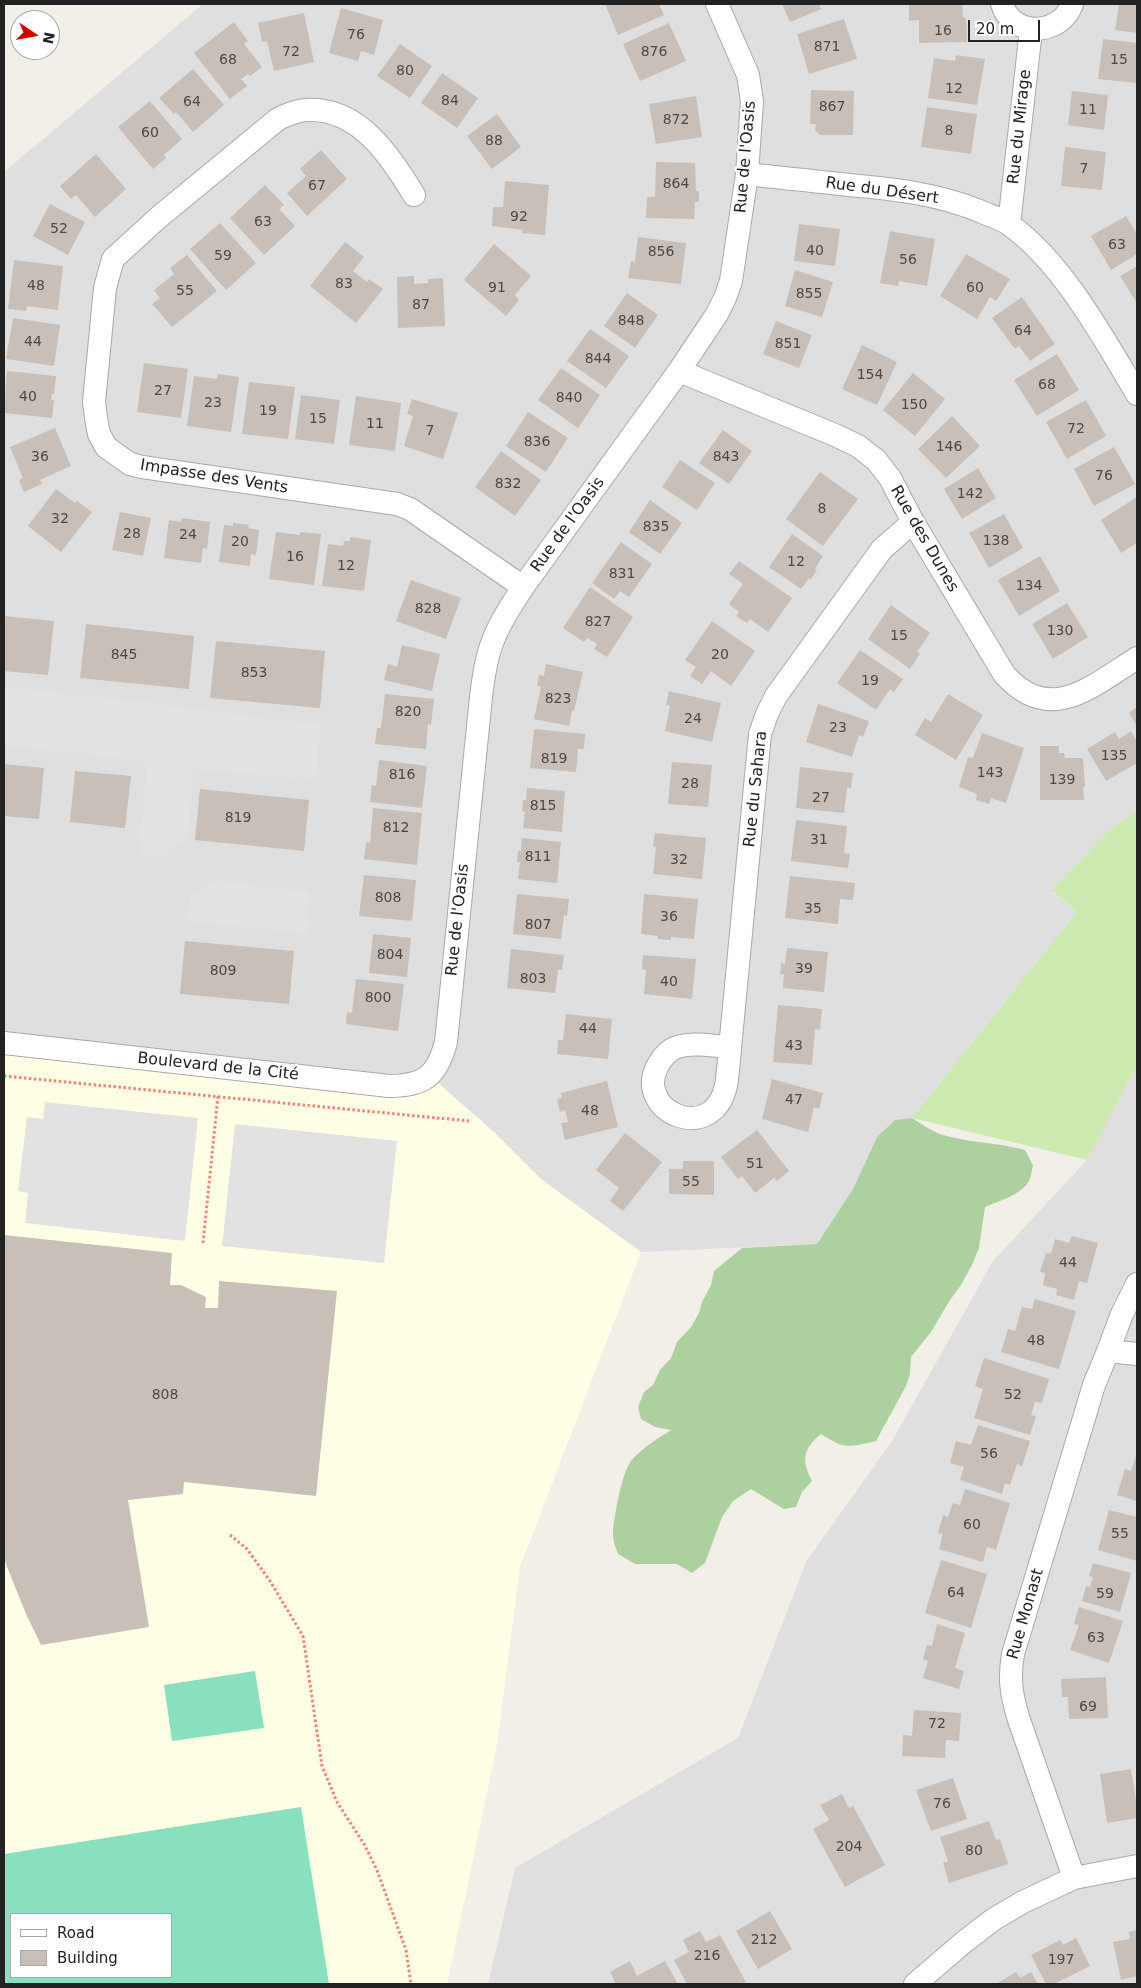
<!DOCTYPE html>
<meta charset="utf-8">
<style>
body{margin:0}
#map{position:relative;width:1141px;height:1988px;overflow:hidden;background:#f2efe9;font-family:"DejaVu Sans",sans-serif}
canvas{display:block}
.frame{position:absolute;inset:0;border:5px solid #222;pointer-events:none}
.legend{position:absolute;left:10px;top:1913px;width:162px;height:65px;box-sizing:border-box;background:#fff;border:1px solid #a7a7a7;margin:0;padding:6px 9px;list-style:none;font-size:15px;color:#222}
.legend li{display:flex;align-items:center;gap:10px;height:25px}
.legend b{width:25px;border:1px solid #a7a7a7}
.north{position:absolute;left:10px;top:10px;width:50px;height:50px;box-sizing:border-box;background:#fff;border:1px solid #a7a7a7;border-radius:50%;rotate:102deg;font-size:14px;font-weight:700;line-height:20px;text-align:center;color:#222}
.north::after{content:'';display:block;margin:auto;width:18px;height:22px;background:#d40000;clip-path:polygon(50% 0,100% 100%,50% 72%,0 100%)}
.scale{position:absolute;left:968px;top:20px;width:72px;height:22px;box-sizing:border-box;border:2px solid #222;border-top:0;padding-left:6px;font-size:15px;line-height:18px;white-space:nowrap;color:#222;-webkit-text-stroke:4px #fff;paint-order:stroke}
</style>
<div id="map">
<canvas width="1141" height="1988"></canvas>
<div class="frame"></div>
<ul class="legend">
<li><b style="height:6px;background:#fff"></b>Road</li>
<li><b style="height:14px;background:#c7bfb8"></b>Building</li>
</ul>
<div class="north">N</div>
<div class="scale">20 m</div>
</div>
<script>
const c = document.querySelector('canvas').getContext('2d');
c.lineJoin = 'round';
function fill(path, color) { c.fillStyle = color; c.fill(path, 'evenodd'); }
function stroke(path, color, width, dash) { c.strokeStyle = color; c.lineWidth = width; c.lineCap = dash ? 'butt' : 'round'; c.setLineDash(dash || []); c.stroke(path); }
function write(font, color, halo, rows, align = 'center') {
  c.font = font + ' "DejaVu Sans",sans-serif'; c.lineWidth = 4.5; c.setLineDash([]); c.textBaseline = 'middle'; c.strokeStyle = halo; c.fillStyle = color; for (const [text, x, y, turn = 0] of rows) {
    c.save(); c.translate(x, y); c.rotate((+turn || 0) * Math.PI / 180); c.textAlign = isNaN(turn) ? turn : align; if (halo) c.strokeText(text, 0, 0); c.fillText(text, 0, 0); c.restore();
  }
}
const residential = new Path2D(`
 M203,4H1137V810L1108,831L1052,892L1077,912L912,1118L895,1120L877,1137L853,1189L817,1244L641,1252L542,1180L495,1133L430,1076L417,1083L4,1043V172Z
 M1137,1065V1984H488L515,1868L738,1738L807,1560L892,1441L993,1261L1087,1160Z`);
const education = new Path2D(`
 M4,1043L389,1086L430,1076L495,1133L542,1180L641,1252L520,1567L497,1744L447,1984H4ZM11,1914H171V1977H11Z`);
const grass = new Path2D(`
 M1137,810V1065L1087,1160L912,1118L1077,912L1052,891L1108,831Z`);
const forest = new Path2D(`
 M912,1118C923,1125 934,1133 947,1136C973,1143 1000,1143 1025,1150L1033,1165C1032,1170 1031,1177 1029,1181C1021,1195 999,1201 985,1207L979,1248L972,1265L961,1285L950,1300L931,1332L911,1357L910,1374L906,1386L876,1441C849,1447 845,1450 821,1434C803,1449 801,1460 812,1481L802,1492L796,1507L784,1509L751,1489L733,1501L722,1517L705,1563L692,1573L677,1564H635L618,1554C616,1548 613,1542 613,1535C613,1520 622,1472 631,1461C642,1448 657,1439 671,1430L655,1427L641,1419L638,1407L644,1392L653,1385L660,1370L671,1358L677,1342L691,1327L699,1313L702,1302L711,1285L714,1271L742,1248L817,1244L853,1189L877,1137L895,1120Z`);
const pitch = new Path2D(`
 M255,1671L264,1728L172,1741L164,1685Z
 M301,1807L329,1984H4V1854ZM11,1914H171V1977H11Z`);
const parking = new Path2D(`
 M4,686L321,724L316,780L194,769L188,839L159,858L139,854L147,762L4,745Z
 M215,880L309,892L306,933L187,921L190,896Z
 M45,1102L198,1118L185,1241L25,1223L28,1193L18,1191L27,1117L43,1119Z
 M235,1124L397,1141L384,1263L222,1246Z`);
const building = new Path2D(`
 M605,4H659L664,15L618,35Z
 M782,4H819L821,9L790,22Z
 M909,4H962L963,18H966L967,42L919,43V20L909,21Z
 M1119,4H1137V33L1115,30Z
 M341,8L383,20L374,55L361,51L358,61L329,53Z
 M304,13L314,62L274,71L267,41L262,42L258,23Z
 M844,19L857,59L809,74L797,34Z
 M234,22L248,41L244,44L262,67L250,76L248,74L241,79L247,86L230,99L194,53Z
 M669,23L686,61L640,81L623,44Z
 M1103,39L1137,43V83L1098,79Z
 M400,44L432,66L410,98L377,76Z
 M956,55L985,59L977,105L928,98L934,58L955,61Z
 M193,69L224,105L193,132L176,112L174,114L159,98Z
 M442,73L478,98L457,128L421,103Z
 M811,90L854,91L853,135H820L815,130L816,124H810Z
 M1072,91L1108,95L1104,130L1068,125Z
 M696,96L702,137L656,144L649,104Z
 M150,101L182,139L164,155L166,158L153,169L118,127Z
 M927,107L977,114L971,154L921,147Z
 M497,114L521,147L492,169L467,136Z
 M1065,147L1106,152L1102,190L1061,186Z
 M321,150L347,179L307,216L287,193L306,176L300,169Z
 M96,154L126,189L95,217L76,195L71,199L60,186Z
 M656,162L695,163L696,191H699V202H695L694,219L646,218L647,197H655Z
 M505,181L549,185L545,235L522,233L523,230L492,226L493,207H503Z
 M265,185L284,205L279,209L295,226L264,255L230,218Z
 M50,204L85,222L68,255L33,236Z
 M1126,216L1137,234V254L1111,270L1091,236Z
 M220,223L256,263L226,290L190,249Z
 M799,224L840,229L835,266L794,261Z
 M890,231L935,239L927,286L899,281L898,286L880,283Z
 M638,237L686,243L681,284L628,278L631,261L635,262Z
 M345,242L364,257L353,271L367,282L369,279L383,289L356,323L310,286Z
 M494,244L531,276L515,295L519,300L506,316L464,280Z
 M966,254L1010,279L996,301L990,297L977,319L940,296Z
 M187,255L217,291L172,327L152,304L160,298L154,290L174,274L170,268Z
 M14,260L63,266L58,310L27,306L26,311L8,309Z
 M1137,266V303L1120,276Z
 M795,270L833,282L822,317L785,306Z
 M414,276V284L428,283V279L443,278L445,326L398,328L397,277Z
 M627,293L658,315L635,348L604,326Z
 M1022,297L1055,344L1030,361L1019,346L1015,349L992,318Z
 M13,318L60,325L54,366L6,359Z
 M776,321L812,335L799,368L763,354Z
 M590,329L629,356L606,388L567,361Z
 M862,345L897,362L877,405L842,389Z
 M1057,354L1079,390L1037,416L1014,380Z
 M144,363L188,369L181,418L137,412Z
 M561,368L600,395L578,428L538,400Z
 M7,371L56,376L54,394H52L51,400H54L52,418L4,413Z
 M913,373L945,399L915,436L883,410Z
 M218,374L239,377L231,432L187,426L194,376L217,379Z
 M249,382L295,387L288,439L242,434Z
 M301,395L340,400L334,444L295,439Z
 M356,396L401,403L395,451L349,445Z
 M412,399L458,413L443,459L404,446L413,416L407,414Z
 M1086,400L1106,436L1067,459L1046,422Z
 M528,412L568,438L546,472L506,446Z
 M952,416L980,446L946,478L918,449Z
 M55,428L71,466L40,480L42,484L24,492L19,480L23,478L10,447Z
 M723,430L752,451L729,484L699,463Z
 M1114,447L1135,484L1094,506L1074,469Z
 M501,451L541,480L515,516L475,487Z
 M680,460L715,483L697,510L662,487Z
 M978,468L996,498L962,519L944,489Z
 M820,472L858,499L823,546L786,519Z
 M56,489L75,503L77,501L92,512L61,552L28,526Z
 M1137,497V543L1121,553L1101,520Z
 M650,500L682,523L660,554L629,532Z
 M120,512L151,518L143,556L112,550Z
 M1004,514L1023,548L989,568L969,533Z
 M182,518L210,522L207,549L203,548L201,563L164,558L169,520L181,522Z
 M233,523L249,525L248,528L259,530L256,555L251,554L250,566L219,562L224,525L233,526Z
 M276,532L300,535V532L321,534L314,585L269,579Z
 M792,534L823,556L815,569L817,570L811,579L809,578L801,589L769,567Z
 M350,537L371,540L364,591L322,586L328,544L343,546L344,541H350Z
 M621,542L652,564L629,597L620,591L614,599L592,583Z
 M1040,556L1060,591L1019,616L998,580Z
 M739,561L792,598L768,632L750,619L747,623L736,616L739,612L729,604L743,584L729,574Z
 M411,580L461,598L446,639L396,621Z
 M590,587L633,617L607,657L594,649L597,644L587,638L584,642L563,628Z
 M1067,603L1088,637L1053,659L1032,624Z
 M891,605L930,633L917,652L920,654L910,669L868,639Z
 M4,616L54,621L48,675L4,671Z
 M712,621L755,651L731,686L711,671L702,684L690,676L696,667L685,660Z
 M86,624L194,636L189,689L80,678Z
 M216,641L325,651L320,708L210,698Z
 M402,645L440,654L432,691L384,680L388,664L397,667Z
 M860,650L903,679L894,692L890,689L876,710L837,683Z
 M546,664L583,672L574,711H572L569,726L534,719L541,687L537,686L539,675L544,676Z
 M669,691L721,703L712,742L665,731L670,706L666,705Z
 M385,694L434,699L431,725L428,724L426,749L375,744L377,728H381Z
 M948,694L983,715L956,760L915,735L925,718L931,722Z
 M818,704L869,721L863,737L859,735L852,757L806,742Z
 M1137,707V726L1129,713Z
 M534,729L585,734L584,749H578L576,772L530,768Z
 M1131,731L1137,742V763L1106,781L1087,749L1115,732L1119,739Z
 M982,733L1024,748L1006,803L991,798L989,804L976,800L977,794L959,787L968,757L973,758Z
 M1040,746H1059V753H1064L1065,758H1083L1085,787H1083L1084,800H1040Z
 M379,760L427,766L422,808L370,802L372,785L376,786Z
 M672,762L712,765L708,807L668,804Z
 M4,764L44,768L39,819L4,816Z
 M800,767L853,773L851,788H847L844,813L796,808Z
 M75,771L131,776L125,828L70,822Z
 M527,788L565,791L562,832L523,828L525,812L522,811L523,800H526Z
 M200,789L309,800L304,851L195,840Z
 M373,808L422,813L417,865L364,859L366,842L370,843Z
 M796,820L847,826L844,853L850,854L848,868L791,861Z
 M655,833L706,838L702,879L653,874L656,847L653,846Z
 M522,838L561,842L557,883L518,879L520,862H517L518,851H521Z
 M364,875L416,880L412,921L359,916Z
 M790,876L855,883L853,900L840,899L838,924L785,918Z
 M517,894L569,899L567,916L564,915L561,939L513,934Z
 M644,894L698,899L694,939L671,937V940L658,939V936L641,934Z
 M373,934L411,938L407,977L369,973Z
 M185,941L294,951L289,1004L180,994Z
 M787,948L828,952L824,992L783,988L784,974H780L781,963L785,964Z
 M511,949L564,955L562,970H558L555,993L507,988Z
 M643,955L696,959L692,999L644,994L646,970L642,969Z
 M356,979L404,984L398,1031L346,1024L347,1012L352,1013Z
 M778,1005L822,1009L820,1030L815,1029L812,1065L773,1062Z
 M566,1014L612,1019L608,1059L557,1054L558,1040H563Z
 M772,1079L823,1093L819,1109L814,1107L808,1132L762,1119Z
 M607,1081L618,1127L565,1140L561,1123L568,1122L565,1110L560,1112L557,1099L562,1098L561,1093Z
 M757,1130L789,1171L777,1181L774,1178L755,1193L742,1176L738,1179L721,1157Z
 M625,1133L662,1162L623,1211L610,1201L619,1188L596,1170Z
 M683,1161H714V1195L669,1194V1169H683Z
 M4,1235L172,1253L170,1285H181L206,1297L205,1308H218L219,1281L337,1291L316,1496L184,1482L183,1494L128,1500L149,1627L41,1645L26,1614L4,1559Z
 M1072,1236L1098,1243L1087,1283L1079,1281L1074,1300L1056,1295L1057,1289L1043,1285L1045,1273L1040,1272L1046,1253L1051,1254L1055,1239L1069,1243Z
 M1035,1299L1076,1311L1059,1369L1001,1352L1008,1329L1015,1331L1022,1307L1032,1309Z
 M984,1358L1049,1379L1042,1403L1035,1402L1031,1415L1036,1416L1030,1435L974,1418L983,1389L975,1386Z
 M978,1425L1030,1441L1022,1466L1017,1464L1010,1485L1005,1483L1002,1494L960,1480L964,1467L950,1463L956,1441L971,1445Z
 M1137,1453V1501L1117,1495L1125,1469L1131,1471Z
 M965,1489L1010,1503L996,1550L987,1547L983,1562L939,1549L943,1534L938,1533L943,1515L948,1517L953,1503L960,1505Z
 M1109,1510L1137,1517V1561L1098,1550Z
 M941,1560L987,1574L971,1628L925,1613Z
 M1093,1563L1131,1573L1120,1612L1082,1601L1086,1586L1090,1587L1093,1577L1089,1576Z
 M1079,1607L1123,1621L1109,1663L1070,1650L1079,1625L1074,1624Z
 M937,1624L965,1633L955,1668L964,1671L959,1689L923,1678L928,1661L923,1659L927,1645L932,1646Z
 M1106,1677L1108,1718L1069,1719L1068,1697H1062L1061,1679Z
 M914,1710L961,1713L959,1741L946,1740L945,1758L902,1756L903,1735L912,1736Z
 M1131,1769L1137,1807V1818L1107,1823L1100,1774Z
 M953,1778L967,1819L931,1831L916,1790Z
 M842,1794L849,1808L853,1806L885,1865L845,1887L813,1829L829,1820L820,1805Z
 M989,1821L996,1840L1000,1839L1008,1864L949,1883L943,1863L948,1861L940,1837Z
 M770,1911L792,1949L758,1969L736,1931Z
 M1137,1930V1976L1121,1980L1113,1942L1130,1939L1129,1932Z
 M700,1931L706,1942L720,1935L746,1982L741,1984H687L674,1960L689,1952L683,1940Z
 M1076,1938L1090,1966L1054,1984H1046L1031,1955L1060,1940L1063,1945Z
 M630,1961L637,1976L665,1961L678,1984H616L610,1972Z
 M1016,1972L1020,1978L1031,1972L1038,1984H996Z`);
const path = new Path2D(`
 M4,1076L469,1121
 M203,1243L218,1096
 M230,1535L247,1549L270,1581L303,1636L322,1766L337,1802L364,1844L377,1870L406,1950L411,1984`);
const minor = new Path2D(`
 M1002,4C1012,38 1061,36 1072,4
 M747,174C781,178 815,181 849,185C895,189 939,194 982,212C991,216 1002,219 1010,225C1063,263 1104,339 1137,394
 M414,195C391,157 359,107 307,110C297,110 287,115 278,119L159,217L113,259L105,288L94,402L96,418L99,434L106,447L130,464L142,467L397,504L410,509L523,587
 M1009,224L1031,30
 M679,371L835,435L858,446L876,460L890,478L913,522L1004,674C1050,726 1092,686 1137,658
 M4,1043L389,1086C423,1086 437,1077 446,1042L481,697C483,680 485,663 491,646C498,625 511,606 523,587L679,371L717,314L725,298L731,281L747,174L752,101L748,75L717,4
 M730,1047C712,1046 694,1042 677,1047C668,1050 662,1058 658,1065C632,1112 717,1149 727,1080L760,734L767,714L776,696L882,549L913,522
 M1108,1351L1122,1314L1137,1284
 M1074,1878L1018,1717C1011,1693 1009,1678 1013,1654L1094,1385L1108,1351L1137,1354
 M915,1984L964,1942L994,1919L1023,1902L1074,1878L1137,1866`);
const numberNames = [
 ["16",943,31],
 ["76",356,35],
 ["871",827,47],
 ["72",291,52],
 ["876",654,52],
 ["68",228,60],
 ["15",1119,60],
 ["80",405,71],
 ["12",954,89],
 ["84",450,101],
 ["64",192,102],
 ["867",832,107],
 ["11",1088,110],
 ["872",676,120],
 ["8",949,131],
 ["60",150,133],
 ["88",494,141],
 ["7",1084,169],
 ["864",676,184],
 ["67",317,186],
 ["92",519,217],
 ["63",263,222],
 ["52",59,229],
 ["63",1117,245],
 ["40",815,251],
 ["856",661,252],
 ["59",223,256],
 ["56",908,260],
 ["83",344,284],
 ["48",36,286],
 ["91",497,288],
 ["60",975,288],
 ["55",185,291],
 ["855",809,294],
 ["87",421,305],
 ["848",631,321],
 ["64",1023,331],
 ["44",33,342],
 ["851",788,344],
 ["844",598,359],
 ["154",870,375],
 ["68",1047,385],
 ["27",163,391],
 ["40",28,397],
 ["840",569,398],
 ["23",213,403],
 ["150",914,405],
 ["19",268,411],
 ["15",318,419],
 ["11",375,424],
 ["72",1076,429],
 ["7",430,431],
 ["836",537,442],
 ["146",949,447],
 ["36",40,457],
 ["843",726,457],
 ["76",1104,476],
 ["832",508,484],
 ["142",970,494],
 ["8",822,509],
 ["32",60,519],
 ["835",656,527],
 ["28",132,534],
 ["24",188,535],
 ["138",996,541],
 ["20",240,542],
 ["16",295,557],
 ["12",796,562],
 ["12",346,566],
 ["831",622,574],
 ["134",1029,586],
 ["828",428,609],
 ["827",598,622],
 ["130",1060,631],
 ["15",899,636],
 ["845",124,655],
 ["20",720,655],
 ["853",254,673],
 ["19",870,681],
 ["823",558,699],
 ["820",408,712],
 ["24",693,719],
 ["23",838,728],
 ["135",1114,756],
 ["819",554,759],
 ["143",990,773],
 ["816",402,775],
 ["139",1062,780],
 ["28",690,784],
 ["27",821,798],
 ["815",543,806],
 ["819",238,818],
 ["812",396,828],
 ["31",819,840],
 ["811",538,857],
 ["32",679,860],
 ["808",388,898],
 ["35",813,909],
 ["36",669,917],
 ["807",538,925],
 ["804",390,955],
 ["39",804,969],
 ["809",223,971],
 ["803",533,979],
 ["40",669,982],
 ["800",378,998],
 ["44",588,1029],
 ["43",794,1046],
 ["47",794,1100],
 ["48",590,1111],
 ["51",755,1164],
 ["55",691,1182],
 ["44",1068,1263],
 ["48",1036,1341],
 ["808",165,1395],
 ["52",1013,1395],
 ["56",989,1454],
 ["60",972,1525],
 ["55",1120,1534],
 ["64",956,1593],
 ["59",1105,1594],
 ["63",1096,1638],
 ["69",1088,1707],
 ["72",937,1724],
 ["76",942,1804],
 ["204",849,1847],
 ["80",974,1851],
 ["212",764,1940],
 ["216",707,1956],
 ["197",1061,1960]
];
const streetNames = [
 ["Rue du Mirage",1020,127,-84],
 ["Rue de l'Oasis",746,157,-85],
 ["Rue du Désert",882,191,8],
 ["Impasse des Vents",214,477,9],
 ["Rue de l'Oasis",568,525,-54],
 ["Rue des Dunes",924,539,60],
 ["Rue du Sahara",756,789,-84],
 ["Rue de l'Oasis",458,920,-84],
 ["Boulevard de la Cité",218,1067,6],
 ["Rue Monast",1026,1614,-74]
];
fill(residential, '#e0dfdf');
fill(education, '#ffffe5');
fill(grass, '#cdebb0');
fill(forest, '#add19e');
fill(pitch, '#88e0be');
fill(parking, '#e2e2e2');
fill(building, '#c7bfb8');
stroke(minor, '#a9a9a9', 24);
stroke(path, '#fa8072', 3, [2.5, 2.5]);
stroke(minor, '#fff', 22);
write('14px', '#4b4948', null, numberNames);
write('16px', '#222', '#fff', streetNames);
</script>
